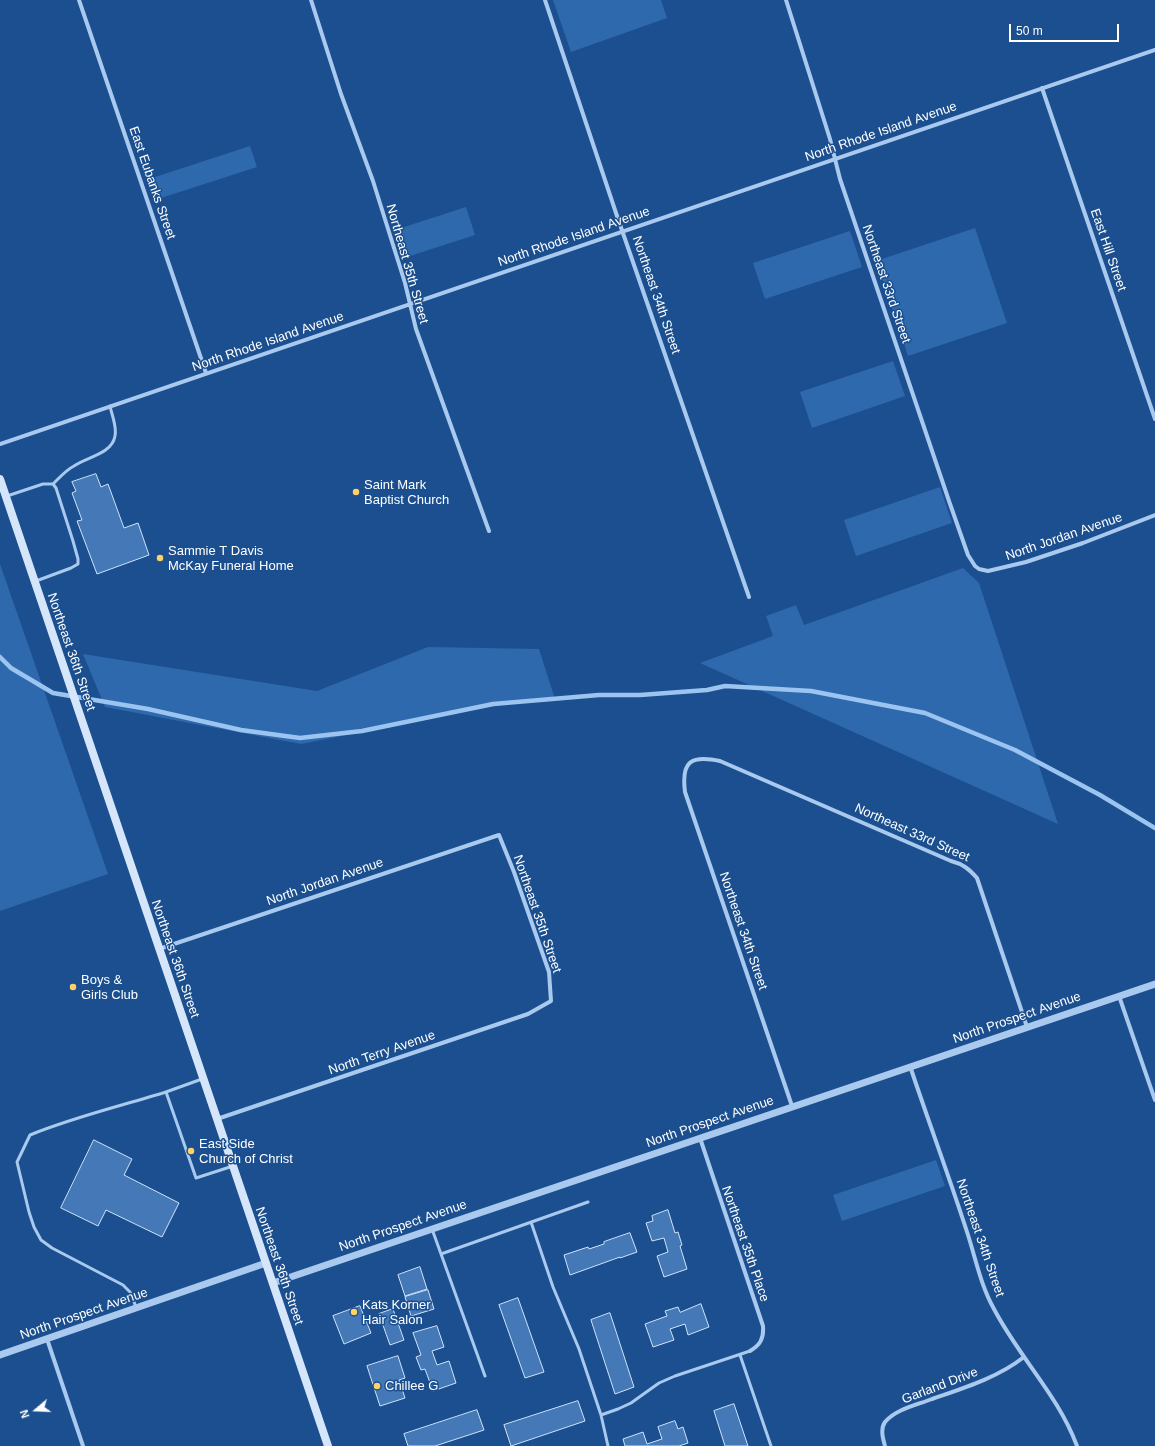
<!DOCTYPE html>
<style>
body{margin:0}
#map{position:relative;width:1155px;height:1446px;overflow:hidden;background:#1b4f8f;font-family:Arial,sans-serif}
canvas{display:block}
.north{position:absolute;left:16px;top:1390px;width:40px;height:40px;-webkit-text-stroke:3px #1b4f8f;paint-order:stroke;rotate:251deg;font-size:11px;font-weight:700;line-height:16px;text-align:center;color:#fff}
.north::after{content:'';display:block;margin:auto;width:14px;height:18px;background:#fff;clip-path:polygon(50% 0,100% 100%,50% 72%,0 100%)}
.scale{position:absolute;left:1009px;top:24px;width:110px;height:18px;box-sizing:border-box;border:2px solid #fff;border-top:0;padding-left:5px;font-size:12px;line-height:14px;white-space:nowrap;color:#fff;-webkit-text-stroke:3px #1b4f8f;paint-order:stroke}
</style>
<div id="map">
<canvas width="1155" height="1446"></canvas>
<div class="north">N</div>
<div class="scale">50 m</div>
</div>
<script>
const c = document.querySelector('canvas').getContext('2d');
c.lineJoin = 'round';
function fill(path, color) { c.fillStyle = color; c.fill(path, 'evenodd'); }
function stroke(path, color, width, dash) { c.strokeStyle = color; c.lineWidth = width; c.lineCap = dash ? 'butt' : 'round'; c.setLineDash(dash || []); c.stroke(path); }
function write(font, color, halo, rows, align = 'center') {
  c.font = font + ' Arial,sans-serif'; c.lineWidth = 3; c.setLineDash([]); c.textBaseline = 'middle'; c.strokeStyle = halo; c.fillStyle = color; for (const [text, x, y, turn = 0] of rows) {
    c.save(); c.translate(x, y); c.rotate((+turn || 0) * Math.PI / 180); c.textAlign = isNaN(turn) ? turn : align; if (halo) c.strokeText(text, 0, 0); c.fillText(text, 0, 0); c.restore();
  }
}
const green = new Path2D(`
 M553,0H661L667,18L571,52Z
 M250,146L257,167L155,200L149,179Z
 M466,207L475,235L404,258L395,230Z
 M975,228L1007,323L908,356L876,261Z
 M850,231L862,267L765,299L753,263Z
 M893,361L905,396L812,428L800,392Z
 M940,487L952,523L856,556L844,520Z
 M0,564L108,874L0,911Z
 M963,568L979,583L1058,824L700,663L773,636L766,616L796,605L804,625Z
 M428,647L539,649L555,699L495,706L301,744L105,707L83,654L317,691Z
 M936,1160L945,1186L842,1221L833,1195Z`);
const stream = new Path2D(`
 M0,657L11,668L53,693L148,709L241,730L300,738L362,731L493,704L599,695H640L707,690L725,686L811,691L925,713L1015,750L1100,795L1155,828`);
const building = new Path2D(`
 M96,474L101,487L108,484L124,528L138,523L149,555L97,574L77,521L82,520L72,493L76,491L72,482Z
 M94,1140L132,1159L124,1175L179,1203L162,1237L106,1210L98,1226L61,1208Z
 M668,1210L675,1233L678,1232L682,1245L680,1246L687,1269L664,1277L657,1256L668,1252L664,1238L652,1241L646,1223L653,1221L652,1216Z
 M630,1233L637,1252L620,1258V1257L570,1275L564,1255L588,1247L589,1249L604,1244V1242Z
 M420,1267L427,1289L405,1296L398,1275Z
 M428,1290L434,1309L411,1316L405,1297Z
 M518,1298L544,1372L525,1378L499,1305Z
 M701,1304L709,1327L688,1335L685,1324L670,1329L674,1340L653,1347L645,1324L667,1316L665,1311L678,1307L680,1312Z
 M360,1306L371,1333L344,1344L333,1316Z
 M393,1309L404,1340L390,1345L379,1314Z
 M610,1313L634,1387L615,1394L591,1320Z
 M437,1326L444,1347L432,1351L437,1365L449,1361L456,1383L433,1391L425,1369L421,1370L416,1357L421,1355L413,1333Z
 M398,1356L405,1378L399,1380L405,1398L380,1406L367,1366Z
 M578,1401L585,1421L511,1446L504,1425Z
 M734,1404L748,1446H725L714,1411Z
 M477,1410L484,1430L435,1446H408L404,1434Z
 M675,1421L678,1429L683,1427L688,1443L679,1446H625L623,1439L643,1432L647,1444L662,1439L658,1427Z`);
const service = new Path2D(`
 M53,484C60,477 66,470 74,466C87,457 112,454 115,436C117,426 112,416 110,406
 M7,496L43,484H53L56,488L73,541L78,559V564L71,568L36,581
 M202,1079L166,1092L196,1178L233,1166
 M531,1222L553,1287L579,1349L601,1415L608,1446
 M432,1229L485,1376
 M441,1254L588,1202
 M136,1307L130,1292L123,1285L52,1248L41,1240L34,1227L29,1212L17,1162L30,1135C74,1117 121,1106 166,1092
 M740,1355L771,1446
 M601,1415L618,1409L631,1403L659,1383L675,1376L750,1351`);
const minor = new Path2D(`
 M79,0L206,373
 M311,0L341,94L373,181L405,283L416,329L489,531
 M545,0L616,213L749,597
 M786,0L830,139L840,179L949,501L968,555L975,566L979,569L988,571L1026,562L1083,543L1155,515
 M1042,88L1155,419
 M0,444L1155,50
 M159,949L499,835L514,872L549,972L551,1001L528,1014L217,1119
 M1119,996L1155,1100
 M910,1066C929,1123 950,1179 968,1235C976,1260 981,1286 994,1309C1019,1357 1058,1395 1077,1446
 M792,1106L685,792C681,761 691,755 720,761L951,861C963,864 969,869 977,878L1027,1027
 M700,1138L763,1326C764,1339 760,1345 750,1351
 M47,1339L83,1446
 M885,1446C883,1439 880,1429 885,1422C896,1409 917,1405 932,1399C964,1388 997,1378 1024,1357`);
const tertiary = new Path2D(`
 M273,1283L1155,984
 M0,1355L266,1263`);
const secondary = new Path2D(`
 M0,479L328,1446`);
const markers = [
 [356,492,4,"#ffd166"],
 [160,558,4,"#ffd166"],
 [73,987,4,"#ffd166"],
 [191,1151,4,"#ffd166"],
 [354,1312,4,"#ffd166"],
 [377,1386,4,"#ffd166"]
];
const streetNames = [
 ["North Rhode Island Avenue",881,132,-19],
 ["East Eubanks Street",152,183,71],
 ["North Rhode Island Avenue",574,237,-19],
 ["East Hill Street",1108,250,71],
 ["Northeast 35th Street",407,264,74],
 ["Northeast 33rd Street",886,284,71],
 ["Northeast 34th Street",656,295,71],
 ["North Rhode Island Avenue",268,342,-19],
 ["North Jordan Avenue",1064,537,-19],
 ["Northeast 36th Street",71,652,71],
 ["Northeast 33rd Street",912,833,24],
 ["North Jordan Avenue",325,882,-19],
 ["Northeast 35th Street",537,914,71],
 ["Northeast 34th Street",743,931,71],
 ["Northeast 36th Street",175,959,71],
 ["North Prospect Avenue",1017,1018,-19],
 ["North Terry Avenue",382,1053,-19],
 ["North Prospect Avenue",710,1122,-19],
 ["North Prospect Avenue",403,1226,-19],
 ["Northeast 34th Street",980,1238,71],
 ["Northeast 35th Place",745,1244,71],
 ["Northeast 36th Street",279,1266,71],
 ["North Prospect Avenue",84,1314,-19],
 ["Garland Drive",940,1386,-21]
];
const poiNames = [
 ["Saint Mark",364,485],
 ["Baptist Church",364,500],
 ["Sammie T Davis",168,551],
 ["McKay Funeral Home",168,566],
 ["Boys &",81,980],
 ["Girls Club",81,995],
 ["East Side",199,1144],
 ["Church of Christ",199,1159],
 ["Kats Korner",362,1305],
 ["Hair Salon",362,1320],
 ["Chillee G",385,1386]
];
fill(green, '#2e69ad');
stroke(stream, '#9cc4f0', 4.5);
fill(building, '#4478b7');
stroke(building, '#cfe3fa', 1);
stroke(service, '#a9c9ee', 3);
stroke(minor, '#a9c9ee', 4);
stroke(tertiary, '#a9c9ee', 7);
stroke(secondary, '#d6e6fa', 8);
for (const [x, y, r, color] of markers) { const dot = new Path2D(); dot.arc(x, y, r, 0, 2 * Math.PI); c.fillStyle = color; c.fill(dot); stroke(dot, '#1b4f8f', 1.5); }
write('13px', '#fff', '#1b4f8f', streetNames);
write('13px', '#fff', '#1b4f8f', poiNames, 'left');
</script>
